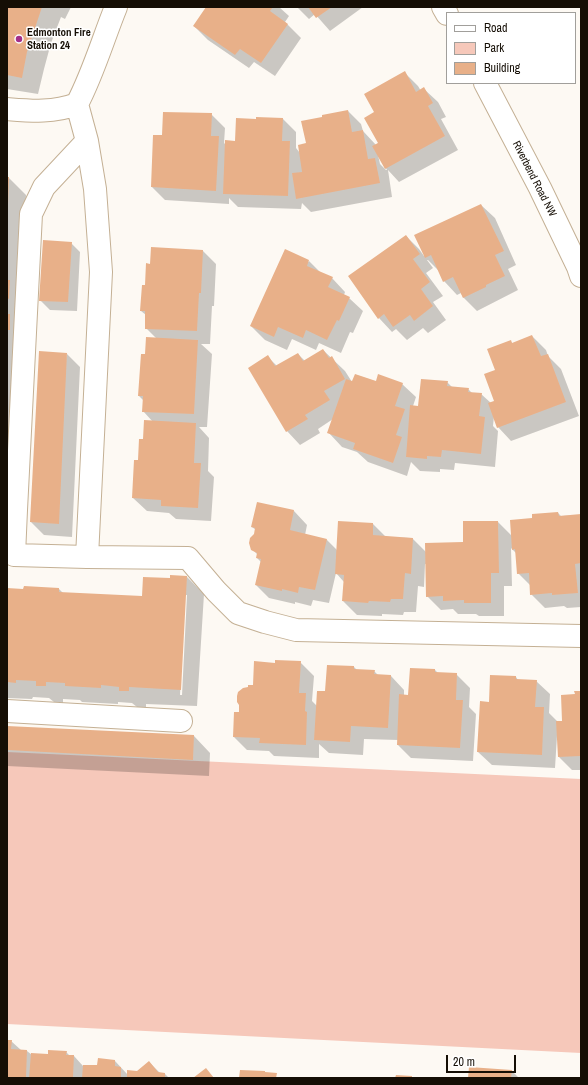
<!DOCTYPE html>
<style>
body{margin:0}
#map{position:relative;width:588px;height:1085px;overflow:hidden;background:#fdf9f3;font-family:"Archivo Narrow",sans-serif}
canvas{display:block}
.frame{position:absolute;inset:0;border:8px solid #150e05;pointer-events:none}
.legend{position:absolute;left:446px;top:12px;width:130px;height:72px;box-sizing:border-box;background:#fff;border:1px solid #a19f9b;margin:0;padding:5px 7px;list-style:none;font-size:12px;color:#150e05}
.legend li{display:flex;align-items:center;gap:8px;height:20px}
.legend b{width:20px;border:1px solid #a19f9b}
.scale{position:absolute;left:446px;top:1055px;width:70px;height:18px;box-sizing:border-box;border:2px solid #150e05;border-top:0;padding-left:5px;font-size:12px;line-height:14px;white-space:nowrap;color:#150e05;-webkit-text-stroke:3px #fff;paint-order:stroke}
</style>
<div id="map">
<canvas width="588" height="1085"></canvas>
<div class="frame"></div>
<ul class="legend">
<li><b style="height:5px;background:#fff"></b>Road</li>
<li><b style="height:11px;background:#f6c8ba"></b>Park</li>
<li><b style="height:11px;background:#e8b089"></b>Building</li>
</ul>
<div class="scale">20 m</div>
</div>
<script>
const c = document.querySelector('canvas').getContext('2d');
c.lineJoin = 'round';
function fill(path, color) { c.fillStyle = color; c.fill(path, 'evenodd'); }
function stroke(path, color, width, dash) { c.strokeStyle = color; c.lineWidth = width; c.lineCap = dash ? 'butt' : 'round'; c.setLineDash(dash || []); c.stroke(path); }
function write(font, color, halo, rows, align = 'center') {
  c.font = font + ' "Archivo Narrow",sans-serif'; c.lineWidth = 3; c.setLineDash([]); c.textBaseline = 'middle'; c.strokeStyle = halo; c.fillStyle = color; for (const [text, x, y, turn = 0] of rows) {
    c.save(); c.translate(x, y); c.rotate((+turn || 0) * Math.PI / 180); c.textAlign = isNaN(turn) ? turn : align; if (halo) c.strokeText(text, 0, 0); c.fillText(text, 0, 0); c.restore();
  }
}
const green = new Path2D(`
 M7,752L581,779V1053L7,1024Z`);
const shadow = new Path2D(`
 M7,7H71L65,19L61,17L51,43L44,69L38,94L7,89Z
 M207,7H279L289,16L285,22L301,38L275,76L254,62L249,68L208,40L194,26Z
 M297,7H363L330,31L315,14L309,19Z
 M405,73L418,86L421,91L424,89L438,102L446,117L441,119L458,150L399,182L388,170L392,197L311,212L302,203L301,209L238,207L229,198V204L165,200L152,187L163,136L211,114L225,128L224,143L226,145L236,142L257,120L283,119L296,132V148L300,153L307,144L323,118L348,111L361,124L363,131L376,145L379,143L375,113ZM378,155L387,170H386L380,164Z
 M7,178H9L26,195L22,315L14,319L27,332L10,447H7Z
 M481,205L495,218L516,265L508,269L518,290L477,311L463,297L461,293L457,295L444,281L439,271L428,260H427L433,268L426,273L443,296L433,302L446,320L428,333L423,328L407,340L396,329L392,332L379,318L406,236L419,249L424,256Z
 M71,243L80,252L77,311L50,310L40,300Z
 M203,251L216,264L214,306H212L210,344H201L212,354L207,427H199L209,438L208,471L214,477L211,521L176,519L169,513L147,511L133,498L139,461L144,440L153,422L143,411V400L139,396L146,355L156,338L146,328V315L141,311L146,286L151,265Z
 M309,261L321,273L332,278L345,292L344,295L349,298L363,311L353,333L350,332L341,353L319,343L316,350L292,339L287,350L265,340L251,326Z
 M532,336L546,350L548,356L561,369L579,416L511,441L498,427L494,416L493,426L498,431L495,467L455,463L454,470L440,469V472L420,471L411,462L407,476L368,462L357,452L342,447L329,433L333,419L318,429L320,433L300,445L287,431L268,357L277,366L298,354L305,361L323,350L345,371L352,382H376L402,384L416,397L413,406L419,407L447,382L452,387L468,389L472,393L481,394L491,403L496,402V371L511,342L513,344Z
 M67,354L80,367L72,537L44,535L31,522Z
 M7,448L14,456L7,486Z
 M258,503L294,511L307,525L305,535L327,540L337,550L373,524L386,537L412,538L427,553L464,543L498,522L512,536L533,519L558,513L561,516L581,515V607L567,608L564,606L545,608L531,594V586L518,573L516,553L511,548L512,586H504V616H479L476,614H458L453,609L441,610L427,596V564H425L424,587L418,586L416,612H404L403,615L382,614V616L357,615L343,601L344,582L336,573L329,603L313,600L311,606L295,602V604L269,598L256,585L261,562L257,558L258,555L253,550L256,530L252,527Z
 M187,577L204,594L197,706L146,704V708L137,707L132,703L118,702V704L82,702L80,700L63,699V703L54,702L49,698L33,697L32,699L7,698V589L24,590L25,587L59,589L63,593L143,597L171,579ZM185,595H187L182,695H180Z
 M300,662L314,676L312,701L317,706L326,692L354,667L357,670L374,671L379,676H391L404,690V696H409L435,670L438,673L456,674L470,688L469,707L476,714L473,761L411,758L398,745V740L364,739L363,755L329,753L319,744V758L274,756L269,751L247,750L234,737L240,713L254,686L276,664Z
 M516,677L518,680L536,681L550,694L549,713L558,722H563L576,695L581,692V770H572L559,757L558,736H557L555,768L492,765L478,752L490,703Z
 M7,727L194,736L210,753L209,776L7,766Z
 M7,1041H11L21,1050L27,1051L32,1055H49L66,1052L70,1056H74L83,1066H98L115,1061L128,1075L137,1072L149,1062L160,1073L165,1074L169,1078H7Z
 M512,1071L519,1078H469Z
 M422,1077L442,1078H422Z`);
const building = new Path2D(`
 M7,7H42L27,52L22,78L7,75Z
 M206,7H273L270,11L288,24L261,63L240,49L235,55L193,26Z
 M308,7H332L316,18Z
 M405,71L416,92L424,87L433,103L428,106L445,136L385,169L372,146L378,143L364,118L374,112L364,94Z
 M348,110L352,132L363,130L368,159L375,158L380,183L296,199L292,173L302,172L298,145L306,143L301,121L322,117V115Z
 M163,112L212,113L211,136H219L216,191L151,187L153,135H162Z
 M256,117L283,118L282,141H290L288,196L223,194L225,140L235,141L236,118L256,119Z
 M7,177H9L8,205H7Z
 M481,204L504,251L495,255L505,276L486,285V287L463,298L453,277L443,282L431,255L425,258L414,235Z
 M406,235L420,254L413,259L430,282L421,289L433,306L414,321L410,315L393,327L384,314L378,319L348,276Z
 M43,240L72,242L68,302L39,301Z
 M151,247L203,250L201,293H199L197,331L145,329V311H140L142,285H145L146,263L150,264Z
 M285,249L309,260L307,266L333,277L328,287L350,297L339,321L337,320L327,340L306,330L303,338L278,327L274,337L250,326Z
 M7,280H10L9,299L7,298Z
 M7,314H10V330H7Z
 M532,335L541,356L548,354L566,402L497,428L488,403L494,401L484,374L495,370L487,349L511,340L512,343Z
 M146,337L198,340L194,414L142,412L143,396H138L141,354H145Z
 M323,349L329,358L332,356L345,379L324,391L330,400L305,415L308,419L286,432L248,368L268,355L275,366L298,353L303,361Z
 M39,351L67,353L59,524L30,522Z
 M355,374L376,381L378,374L403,383L395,406L405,409L396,435L402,437L393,463L353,449L355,443L327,433L346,379L352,381Z
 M421,379L448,381L447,386L469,388L468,392L482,393L479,416L485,417L481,454L442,450L441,457L427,456V459L406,457L410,405L418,406Z
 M144,420L196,423L194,463H201L198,508L161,506V500L132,498L134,460H138L139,439H143Z
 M257,502L294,510L290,530L327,539L315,590L299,587L298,593L282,589V591L255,585L261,559L256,558L257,553L251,550L249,543L250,538L254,534L255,528L251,527Z
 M558,512L559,516L581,514V563L575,564L578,593L552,595V593L530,595L529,573L517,574L515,549L512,550L510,520L532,518V514Z
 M338,521L373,523V535L413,538L411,574L405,573L403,599H391L390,602L369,601L368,603L342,601L344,575L335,574Z
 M463,521H498L499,573H491V603H464V600L443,601V596L426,597L425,543L463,542Z
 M170,575L187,576L181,690L129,687V691H119V687L101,685V688L65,686V683L46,682V686H36V681L16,680V683L7,682V588L23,589L24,586L59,588V592L142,596L143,577L170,578Z
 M275,660L301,661L299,693H306L305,711L307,712L306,745L259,743L260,738L233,737L234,712H239V705L237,702V696L238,692L243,688L248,687V685H253L254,661L275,663Z
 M327,665L354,666V669L375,670L374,674L391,675L388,728L351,726L350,742L314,740L317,691H325Z
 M410,668L435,669V672L457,673L456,700H463L460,748L397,745L399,694L408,695Z
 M490,675L516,676V679L537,680L535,707H544L542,755L477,752L480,701L489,702Z
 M574,691H581V756L558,757L556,721H562L561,695L575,694Z
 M7,726L194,735L193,760L7,750Z
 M7,1040H12L11,1049L27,1050L26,1078H7Z
 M48,1050L67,1051L66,1055H74L73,1078H29L31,1053L48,1054Z
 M98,1058L115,1060V1066L121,1067V1078H82L83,1065H97Z
 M149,1061L158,1072L165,1073V1078H127V1070L137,1071Z
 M469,1067L512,1070L511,1078H468Z
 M206,1068L214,1078H193Z
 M240,1070L265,1071V1072L277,1073L276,1078H239Z
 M396,1075L412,1076V1078H395Z`);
const minor = new Path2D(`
 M77,104L87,141L95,189L101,272L87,557L188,558L216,591L238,613L265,622L296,630L581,636
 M7,109C32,111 53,113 77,104C93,74 103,39 116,7
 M7,509L16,510L14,555L87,557
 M16,510L31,214L44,187L87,141
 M7,711L181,721`);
const major = new Path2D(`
 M443,7L447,14
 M485,83L540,188L578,267L581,276`);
const markers = [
 [19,39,4,"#a32f8a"]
];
const poiNames = [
 ["Edmonton Fire",27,33],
 ["Station 24",27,46]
];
const streetNames = [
 ["Riverbend Road NW",534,179,63]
];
fill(green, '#f6c8ba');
fill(shadow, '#0003');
fill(building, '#e8b089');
stroke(minor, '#c4b094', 24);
stroke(major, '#c4b094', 24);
stroke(minor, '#fff', 22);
stroke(major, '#fff', 22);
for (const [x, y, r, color] of markers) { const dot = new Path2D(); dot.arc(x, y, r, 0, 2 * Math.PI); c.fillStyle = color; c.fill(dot); stroke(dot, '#fff', 1.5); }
write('bold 11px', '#150e05', '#fff', poiNames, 'left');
write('11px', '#150e05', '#fff', streetNames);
</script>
